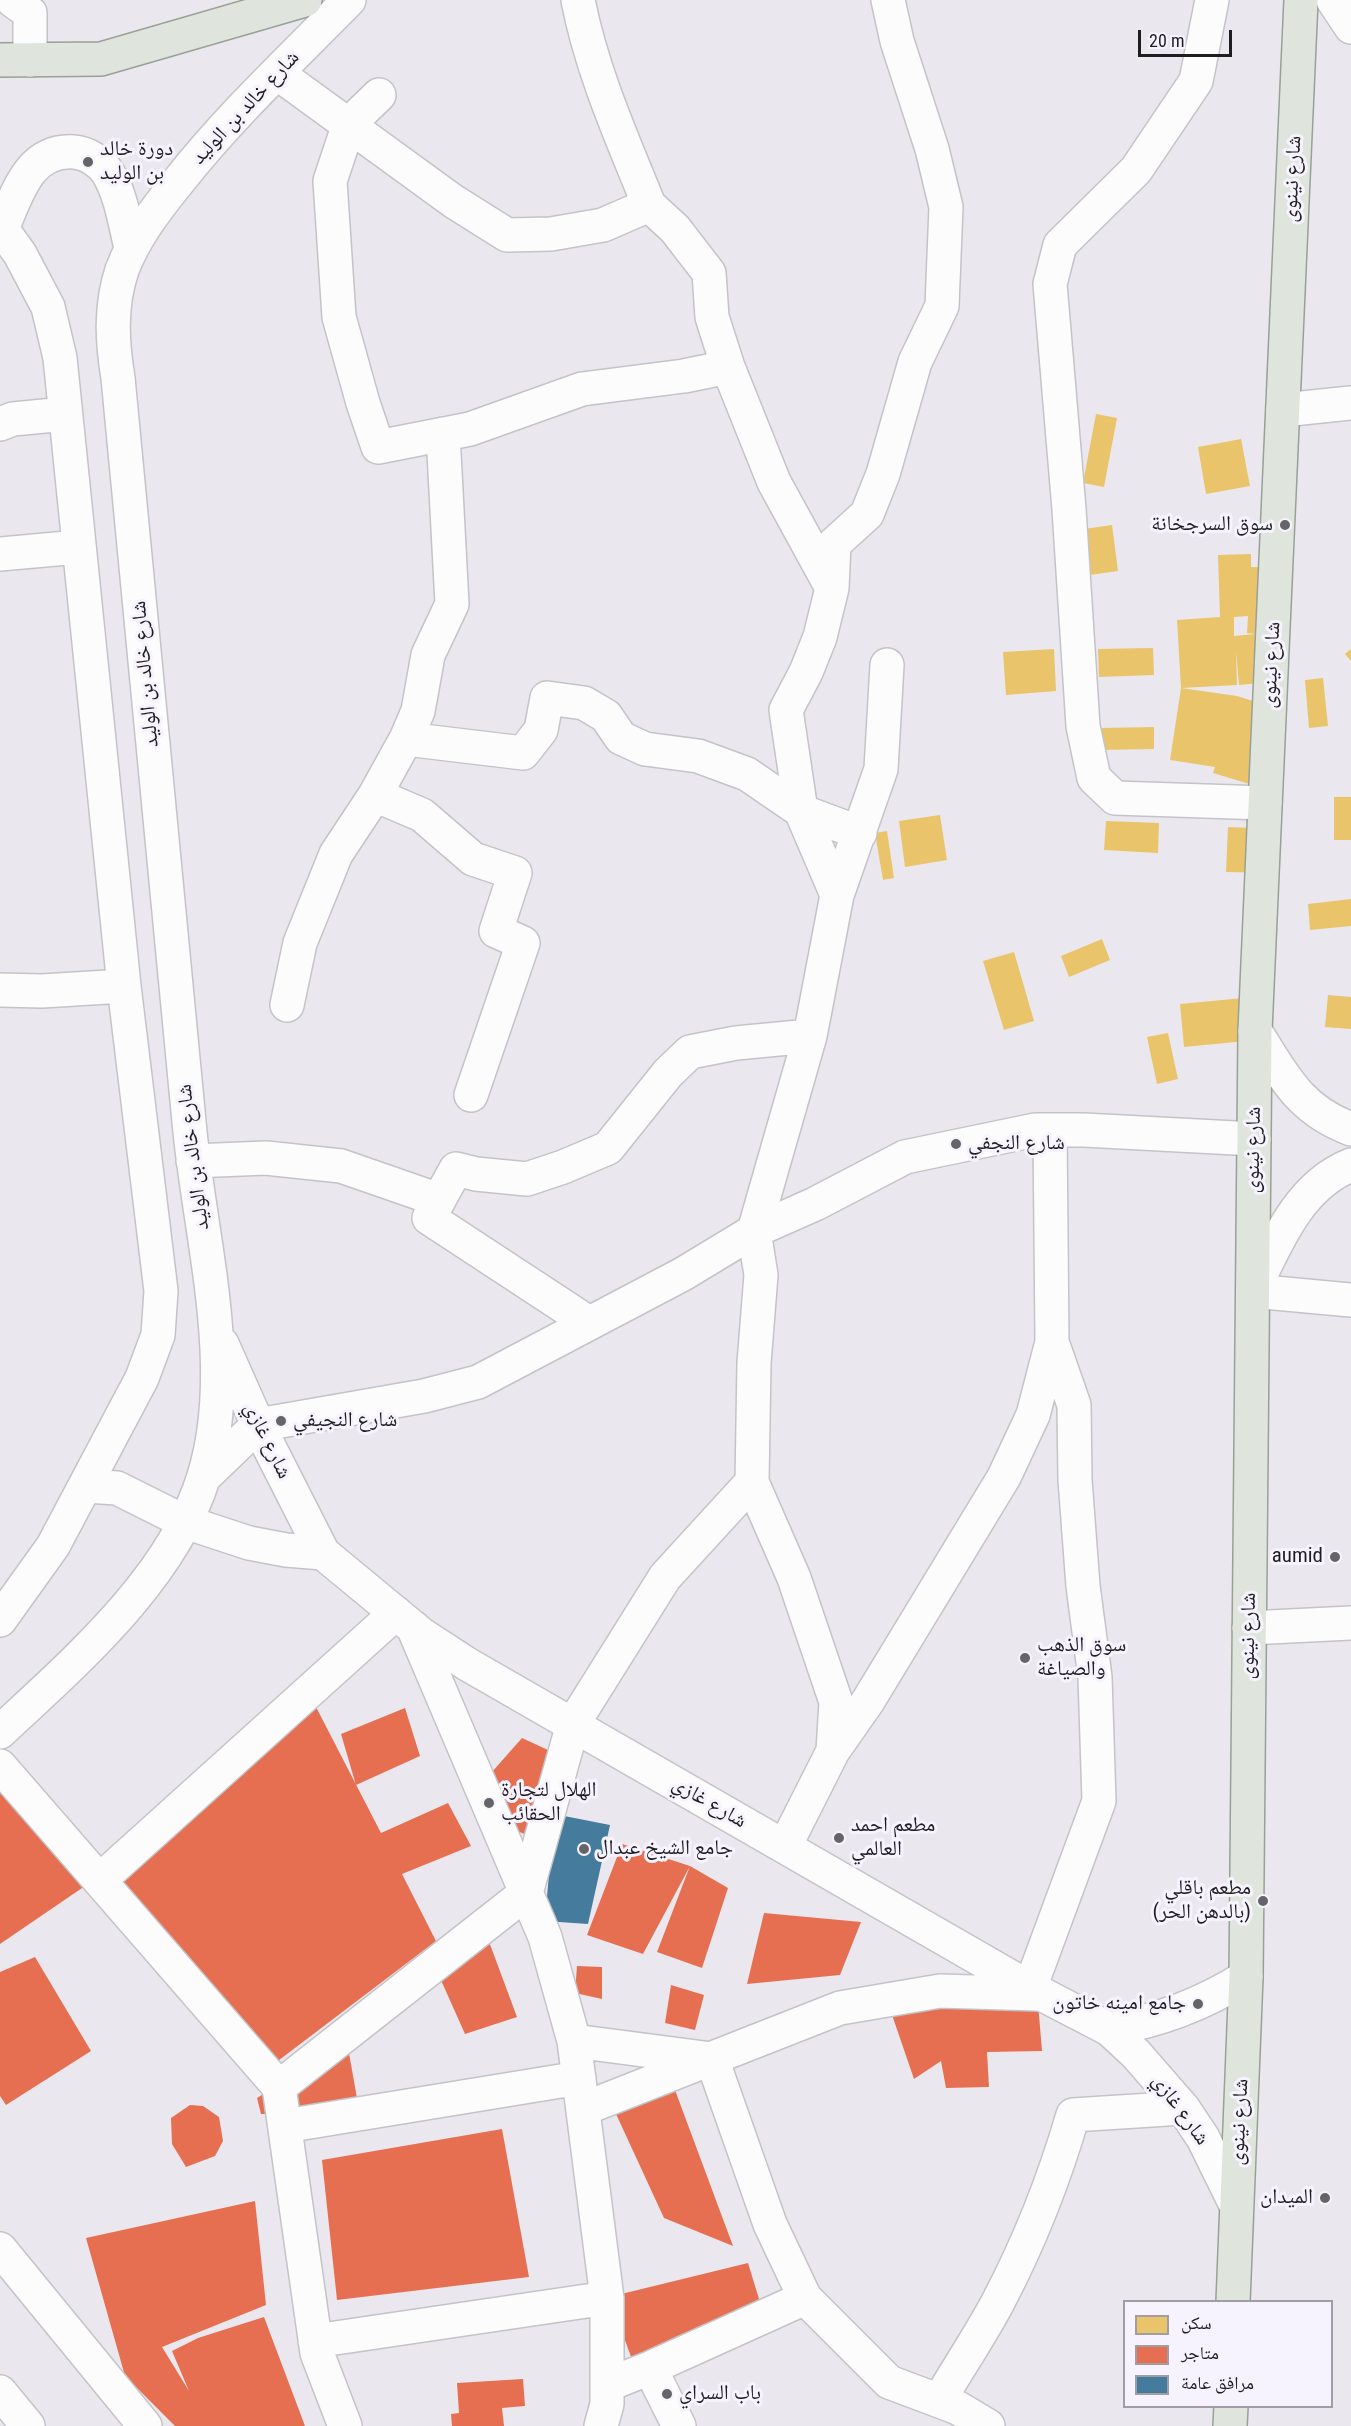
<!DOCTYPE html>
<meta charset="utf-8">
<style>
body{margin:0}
#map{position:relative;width:1351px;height:2426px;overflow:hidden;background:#eae8ee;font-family:"Roboto Condensed","Noto Naskh Arabic",sans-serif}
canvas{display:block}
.legend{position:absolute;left:1123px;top:2300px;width:210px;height:108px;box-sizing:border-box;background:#f6f3fe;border:2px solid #a09da5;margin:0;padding:8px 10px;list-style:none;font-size:18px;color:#1e1d20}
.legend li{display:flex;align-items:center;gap:12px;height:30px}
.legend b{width:30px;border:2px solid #a09da5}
.scale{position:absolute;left:1138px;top:30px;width:94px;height:27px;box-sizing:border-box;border:3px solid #1e1d20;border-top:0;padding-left:8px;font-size:18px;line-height:21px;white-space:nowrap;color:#1e1d20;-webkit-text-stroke:4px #f6f3fe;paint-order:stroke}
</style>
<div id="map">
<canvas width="1351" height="2426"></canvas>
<ul class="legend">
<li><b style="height:16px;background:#e9c46a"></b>سكن</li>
<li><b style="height:16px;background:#e76f51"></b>متاجر</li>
<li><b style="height:16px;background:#457b9d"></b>مرافق عامة</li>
</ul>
<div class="scale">20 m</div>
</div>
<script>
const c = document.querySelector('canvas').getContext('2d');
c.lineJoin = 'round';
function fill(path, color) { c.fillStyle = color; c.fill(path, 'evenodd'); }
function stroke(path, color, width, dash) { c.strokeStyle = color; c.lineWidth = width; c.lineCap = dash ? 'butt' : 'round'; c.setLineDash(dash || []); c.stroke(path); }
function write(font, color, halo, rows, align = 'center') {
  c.font = font + ' "Roboto Condensed","Noto Naskh Arabic",sans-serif'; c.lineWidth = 6; c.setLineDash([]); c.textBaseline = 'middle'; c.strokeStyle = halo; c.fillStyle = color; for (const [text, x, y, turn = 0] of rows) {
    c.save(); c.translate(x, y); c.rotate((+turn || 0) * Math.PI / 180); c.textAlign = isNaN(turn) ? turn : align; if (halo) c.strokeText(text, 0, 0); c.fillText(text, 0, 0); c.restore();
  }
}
const homes = new Path2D(`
 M1096,414L1117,418L1104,487L1083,483Z
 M1241,439L1250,486L1206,494L1198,447Z
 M1112,525L1118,571L1090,575L1084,529Z
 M1251,554V567L1284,568L1281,681L1239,685L1236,651L1237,685L1181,688L1237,696L1279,709L1256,786L1213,773L1215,767L1170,760L1181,688L1177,620L1220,617L1218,555ZM1248,616L1247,633L1255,634L1234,636V617Z
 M1153,648L1154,675L1099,677L1098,649Z
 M1054,649L1056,691L1006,695L1003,652Z
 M1351,649V661L1345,654Z
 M1323,678L1328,726L1309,728L1305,680Z
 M1154,727V749L1100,750V728Z
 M1334,797H1351V840H1334Z
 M940,815L947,860L905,867L899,821Z
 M1106,821L1159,823L1158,853L1104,850Z
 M1228,827L1276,829L1274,873L1226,872Z
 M887,831L894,878L883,880L875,833Z
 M1351,899V926L1310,930L1308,904Z
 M1102,939L1110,960L1069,977L1061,956Z
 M1014,952L1034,1021L1004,1030L983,961Z
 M1328,995L1351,997V1029L1325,1027Z
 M1264,996L1267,1039L1184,1047L1180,1004Z
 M1168,1033L1178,1079L1157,1084L1147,1037Z`);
const shops = new Path2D(`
 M316,1707L381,1833L448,1803L471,1846L402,1874L436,1941L266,2070L107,1884Z
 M405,1708L420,1756L356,1785L341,1734Z
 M522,1738L548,1750L527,1835L485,1818L476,1790Z
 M13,1784L85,1886L0,1944V1794Z
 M622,1844L690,1866L643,1954L587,1935Z
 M690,1866L728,1888L702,1968L657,1952Z
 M764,1913L861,1922L840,1975L747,1984Z
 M488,1939L517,2017L465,2034L440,1978Z
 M35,1957L91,2051L6,2105L0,2096V1972Z
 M577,1966L602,1967V1999L575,1993Z
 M671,1985L704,1995L695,2030L665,2023Z
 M1038,2003L1042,2051L987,2052L989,2087L946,2088L941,2061L914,2079L891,2012Z
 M347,2042L360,2115L261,2114L257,2098Z
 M672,2082L733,2246L664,2218L616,2114Z
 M190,2105L203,2106L219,2117L223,2141L215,2156L186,2167L172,2144L171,2118Z
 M502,2129L529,2277L337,2300L322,2160Z
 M255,2201L266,2305L162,2347L189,2391L172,2351L198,2338L264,2317L305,2426H175L125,2376L86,2238Z
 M748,2263L763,2312L633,2362L609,2297Z
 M523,2379L525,2406L502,2408L504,2426H452L451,2414L459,2413L457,2383Z`);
const public = new Path2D(`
 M554,1814L610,1825L588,1924L545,1921Z`);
const minor = new Path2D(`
 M12,0L30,13V60
 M1212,0L1196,81L1136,170L1060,245L1050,284L1069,509L1083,726L1094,778L1115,798L1265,803
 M1333,0L1351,27
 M277,73L453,201L507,235L551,234L603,225L649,205C622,138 592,72 578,0
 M379,95L349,124L330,181L339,317L363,403L378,447L470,429L582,389L684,376L728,367L712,317L709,273L675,229L649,205
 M0,226L20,254L48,307L60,358L124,986L161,1291L158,1335L142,1378L53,1546L0,1620
 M2,229C17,195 28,149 74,152C87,153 101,162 108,173C121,195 125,223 131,248
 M728,367L774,482L832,588L834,544L867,514L883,474L915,362L942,306L946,207L932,149L897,41L888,0
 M1283,410L1351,403
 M0,424L13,419L65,414
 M0,554L78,547
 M832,588L820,637L806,672L786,710L801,811L837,895L881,769L887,665
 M406,739L418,711L428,655L452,604L443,434
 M375,795L422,815L473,859L515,873L496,931L523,943L471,1095
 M0,990L42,991L124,986
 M287,1005L300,943L336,854L375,795L406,739L523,753L541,730L547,698L584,703L606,716L621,738L645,749L698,756L747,774L801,811L860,833
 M1255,1031C1284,1076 1298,1109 1351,1129
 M193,1161L266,1158L341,1166L439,1200
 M1351,1165C1298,1186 1276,1244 1253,1291L1351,1300
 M589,1323L429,1218L456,1169L476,1174L527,1179L563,1167L608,1148L668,1073L690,1052L736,1043L810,1036
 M222,1344L258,1425L323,1553L421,1634L467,1664L1030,1988L1109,2029L1136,2054L1183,2108L1203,2138L1235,2203
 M204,1477L258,1425L424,1396L478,1382L683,1274L754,1231L815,1204L905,1157L1035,1130H1084L1254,1139
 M752,1482L794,1578L836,1702L833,1751L785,1846
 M85,1486L117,1488L185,1522L249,1543L286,1550L323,1553
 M413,1627L545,1937L574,2041L607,2298V2404L601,2426
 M1249,1628L1351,1623
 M0,1732C76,1661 173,1578 204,1476C237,1369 201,1241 190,1132C166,881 142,630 118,378C112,342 110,306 122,270C134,238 156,209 178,182C229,117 291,59 349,0
 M833,1751L868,1701L1004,1477L1033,1415L1052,1342L1050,1130
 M0,1766L279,2087L317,2353L345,2426
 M100,1880L396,1613
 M1030,1988L1099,1801L1095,1677L1083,1586L1075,1480L1074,1405L1052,1342
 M1109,2029C1159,2021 1202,2005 1246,1977
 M574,2041L712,2059L770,2224L805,2298L889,2382L958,2408L988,2426
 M279,2087L526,1893L573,1724L665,1577L752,1482L754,1363L761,1275L754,1231L810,1036L837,895
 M583,2109L840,2008L940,1991L1038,1994
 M285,2126L579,2078
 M0,2249L145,2426
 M315,2341L607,2298
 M650,2368L679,2426
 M607,2385L650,2368L805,2298
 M0,2392L28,2426
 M939,2401C958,2368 980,2336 998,2302C1029,2243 1054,2180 1073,2115L1183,2108`);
const major = new Path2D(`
 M0,60L101,59L305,0
 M1233,2302L1246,1977L1255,1031L1301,0
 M1230,2426L1231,2406`);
const markers = [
 [88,162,6,"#656468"],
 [1285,525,6,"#656468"],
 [956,1144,6,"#656468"],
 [281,1421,6,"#656468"],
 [1335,1557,6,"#656468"],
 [1025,1658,6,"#656468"],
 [489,1803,6,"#656468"],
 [839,1838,6,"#656468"],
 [584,1849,6,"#656468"],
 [1263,1901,6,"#656468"],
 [1198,2004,6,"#656468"],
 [1325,2198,6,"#656468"],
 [667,2394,6,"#656468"]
];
const streetNames = [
 ["شارع خالد بن الوليد",246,108,-47],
 ["شارع نينوى",1293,179,-87],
 ["شارع نينوى",1272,665,-87],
 ["شارع خالد بن الوليد",146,674,-95],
 ["شارع نينوى",1254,1150,-89],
 ["شارع خالد بن الوليد",194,1157,-97],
 ["شارع غازي",267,1441,64],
 ["شارع نينوى",1249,1636,-89],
 ["شارع غازي",709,1803,30],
 ["شارع غازي",1180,2110,54],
 ["شارع نينوى",1240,2122,-87]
];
const poiNames = [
 ["دورة خالد",100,150],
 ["بن الوليد",100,174],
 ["سوق السرجخانة",1273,525,"right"],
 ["شارع النجفي",968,1144],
 ["شارع النجيفي",293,1421],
 ["aumid",1323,1557,"right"],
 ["سوق الذهب",1037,1646],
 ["والصياغة",1037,1670],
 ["الهلال لتجارة",501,1791],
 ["الحقائب",501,1815],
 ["مطعم احمد",851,1826],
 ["العالمي",851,1850],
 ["جامع الشيخ عبدال",596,1849],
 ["مطعم باقلي",1251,1889,"right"],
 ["(بالدهن الحر)",1251,1913,"right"],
 ["جامع امينه خاتون",1186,2004,"right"],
 ["الميدان",1313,2198,"right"],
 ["باب السراي",679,2394]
];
fill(homes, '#e9c46a');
fill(shops, '#e76f51');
fill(public, '#457b9d');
stroke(minor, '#c4c3c8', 36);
stroke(major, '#98a195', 36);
stroke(minor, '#fcfcfc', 33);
stroke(major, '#dfe5dd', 33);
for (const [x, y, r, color] of markers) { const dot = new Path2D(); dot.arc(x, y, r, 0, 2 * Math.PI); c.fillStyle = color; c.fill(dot); stroke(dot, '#f6f3fe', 2); }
write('21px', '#1e1d20', '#f6f3fe', streetNames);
write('21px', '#1e1d20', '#f6f3fe', poiNames, 'left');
</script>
